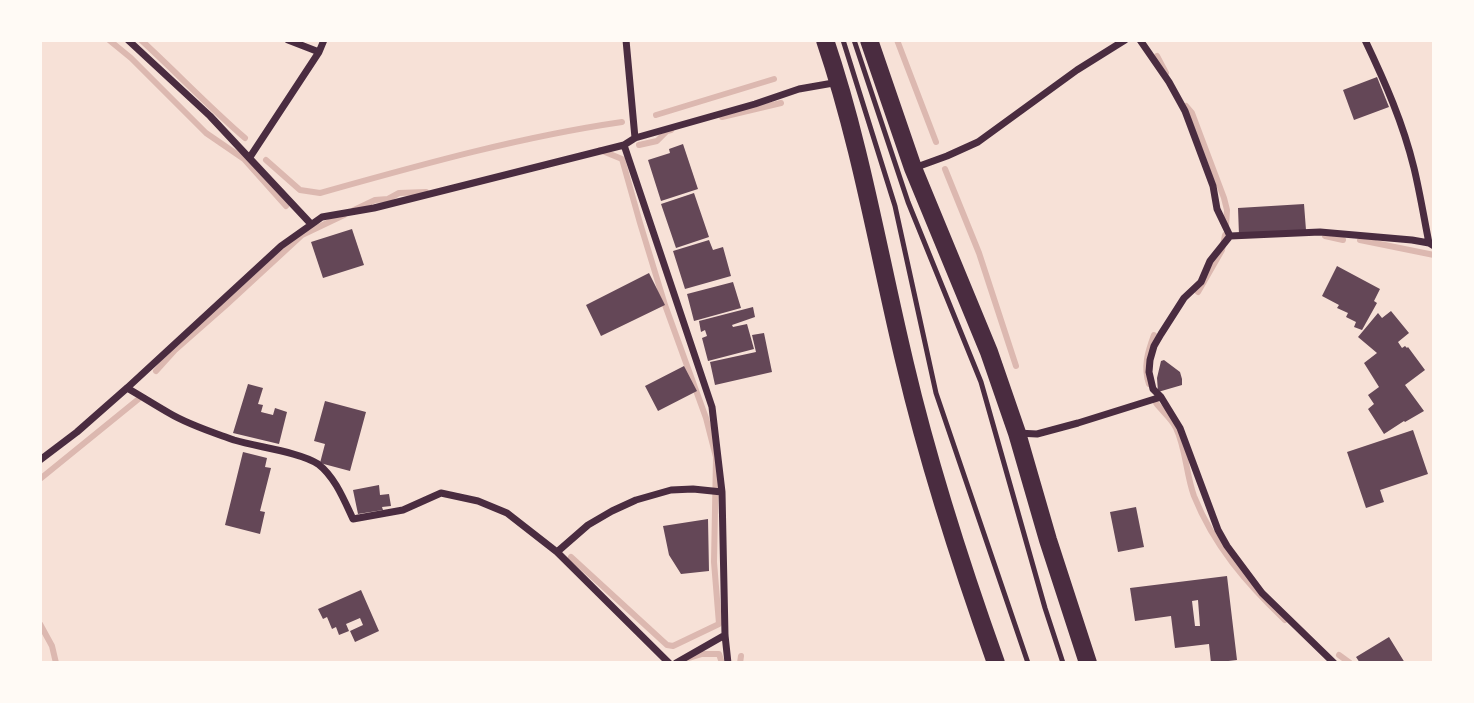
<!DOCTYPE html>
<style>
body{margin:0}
#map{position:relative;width:1474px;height:703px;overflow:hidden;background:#f7e1d7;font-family:Helvetica,sans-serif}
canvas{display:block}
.frame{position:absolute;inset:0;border:42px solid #fffaf5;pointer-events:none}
</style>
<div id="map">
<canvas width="1474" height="703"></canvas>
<div class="frame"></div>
</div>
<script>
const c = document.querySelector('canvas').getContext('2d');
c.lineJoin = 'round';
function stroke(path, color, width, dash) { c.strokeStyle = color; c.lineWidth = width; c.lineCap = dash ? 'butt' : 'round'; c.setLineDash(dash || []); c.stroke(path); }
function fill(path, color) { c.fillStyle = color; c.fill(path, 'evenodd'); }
const stream = new Path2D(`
 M109,40L131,58L206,133L244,159L286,206
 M141,40C177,73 209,107 245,138
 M897,40L936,142
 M1157,56L1166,73
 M1186,106L1192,113L1224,198L1227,210L1226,227
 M656,115L774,79
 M722,117L781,103
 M639,145L657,141L667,131L671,130
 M266,160L300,190L320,193C420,165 519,137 622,122
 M945,169L979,253L1016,366
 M354,210L375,200L388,199L399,193L426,192
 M1325,236L1343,240
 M1360,240L1434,255
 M1198,292L1222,250L1225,235
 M156,371L175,350L225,306L302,235L344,215
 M1149,384C1143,367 1148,351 1154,335
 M1156,403C1162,411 1172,419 1176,428C1186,449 1186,474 1194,496C1214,546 1247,584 1285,620
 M40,479L141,397
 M571,557L667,645L673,646L719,624L714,562L716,457L706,418L665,305L640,223L622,159L600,150
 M40,624L52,646L56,663
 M1339,655L1350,663
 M689,658L702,654H719L722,663
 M740,663L741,656`);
const building = new Path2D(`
 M1377,77L1389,107L1354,120L1343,90Z
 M683,144L698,189L661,201L648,160L670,153L669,149Z
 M694,193L709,237L676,248L661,204Z
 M1304,204L1306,230L1239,235L1238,208Z
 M352,229L364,265L323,278L311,242Z
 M709,240L713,250L723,247L731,276L685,289L673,251Z
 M1337,266L1380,289L1374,301L1377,303L1362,330L1354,327L1356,322L1346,317L1348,313L1337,308L1339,305L1322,296Z
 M649,273L665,305L601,336L586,305Z
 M733,282L741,308L694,321L687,294Z
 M753,307L755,317L732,325L733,327L747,324L754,349L708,361L702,338L707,336L705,330L701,332L699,321Z
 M1391,311L1409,333L1398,342L1402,348L1405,346L1407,348L1408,347L1425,370L1405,385L1424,411L1405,422L1404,421L1384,434L1368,409L1374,404L1368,395L1379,387L1364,363L1377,353L1358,337L1378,313L1382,318Z
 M764,333L772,372L715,385L710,362L756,352L752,335Z
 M1164,360L1180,372L1182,379V385L1158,392L1157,378L1161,361Z
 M684,366L697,391L658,411L645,386Z
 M248,384L263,388L258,404L263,405L261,412L273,415L275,408L287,412L279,444L233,433Z
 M325,401L366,412L350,471L320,463L325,444L314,441Z
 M1413,430L1428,474L1380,490L1384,502L1366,508L1347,452Z
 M243,452L267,458L265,467L271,468L260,511L265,512L260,534L225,525Z
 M379,485L380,495L389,494L391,506L382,507L383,510L358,514L353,490Z
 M1136,507L1144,547L1118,552L1110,512Z
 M708,519L709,571L681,574L669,555L663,526Z
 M1227,576L1237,660L1211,663L1209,644L1175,648L1171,616L1135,621L1130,588ZM1198,600L1200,626H1195L1192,601Z
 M361,590L379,631L355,642L350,631L363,625L360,618L346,624L349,631L339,635L336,627L332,629L327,617L323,619L318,609Z
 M1389,637L1405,663H1360L1356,657Z`);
const service = new Path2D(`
 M843,40L895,206L936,393L1028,663
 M854,40L908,202L981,382L1045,608L1063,663`);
const minor = new Path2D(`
 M128,40L210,116L311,224
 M288,40L319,52
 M626,40L635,138
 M1140,40L1169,82L1185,111L1213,186L1217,209L1230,236L1210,261L1201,282L1184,298L1161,334L1154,346L1150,360L1149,372L1153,389L1161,397L1180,428L1218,530L1227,546L1262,593L1334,663
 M1365,40C1385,82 1403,123 1414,168C1420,193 1424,218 1429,243
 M624,145L712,407L722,492L725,635L728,663
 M250,157L319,52L324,40
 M914,168L947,156L978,142L1077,70L1125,40
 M1230,236L1320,232L1412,240L1429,243L1434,246
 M127,388C141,396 155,405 169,413C189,425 212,432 234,440C257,447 300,452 318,464C335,477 344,500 353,519L403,510L441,493L478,501L507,513L557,552L669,663
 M1017,433L1037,434L1078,423L1161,397
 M40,460L77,432L127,388L281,246L322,217L374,208L624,145L635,138L755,104L799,89L839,82
 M557,552L588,525L612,511L636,500L671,490L693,489L722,492
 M676,663L725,635`);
const trunk = new Path2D(`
 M825,40C861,146 879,256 905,364C929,466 961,565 996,663
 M869,40L913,168L989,352L1017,433L1048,540L1088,663`);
stroke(stream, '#dcb8b0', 6);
fill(building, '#644757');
stroke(service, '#4a2c40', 5);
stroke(minor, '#4a2c40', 7);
stroke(trunk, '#4a2c40', 18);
</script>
